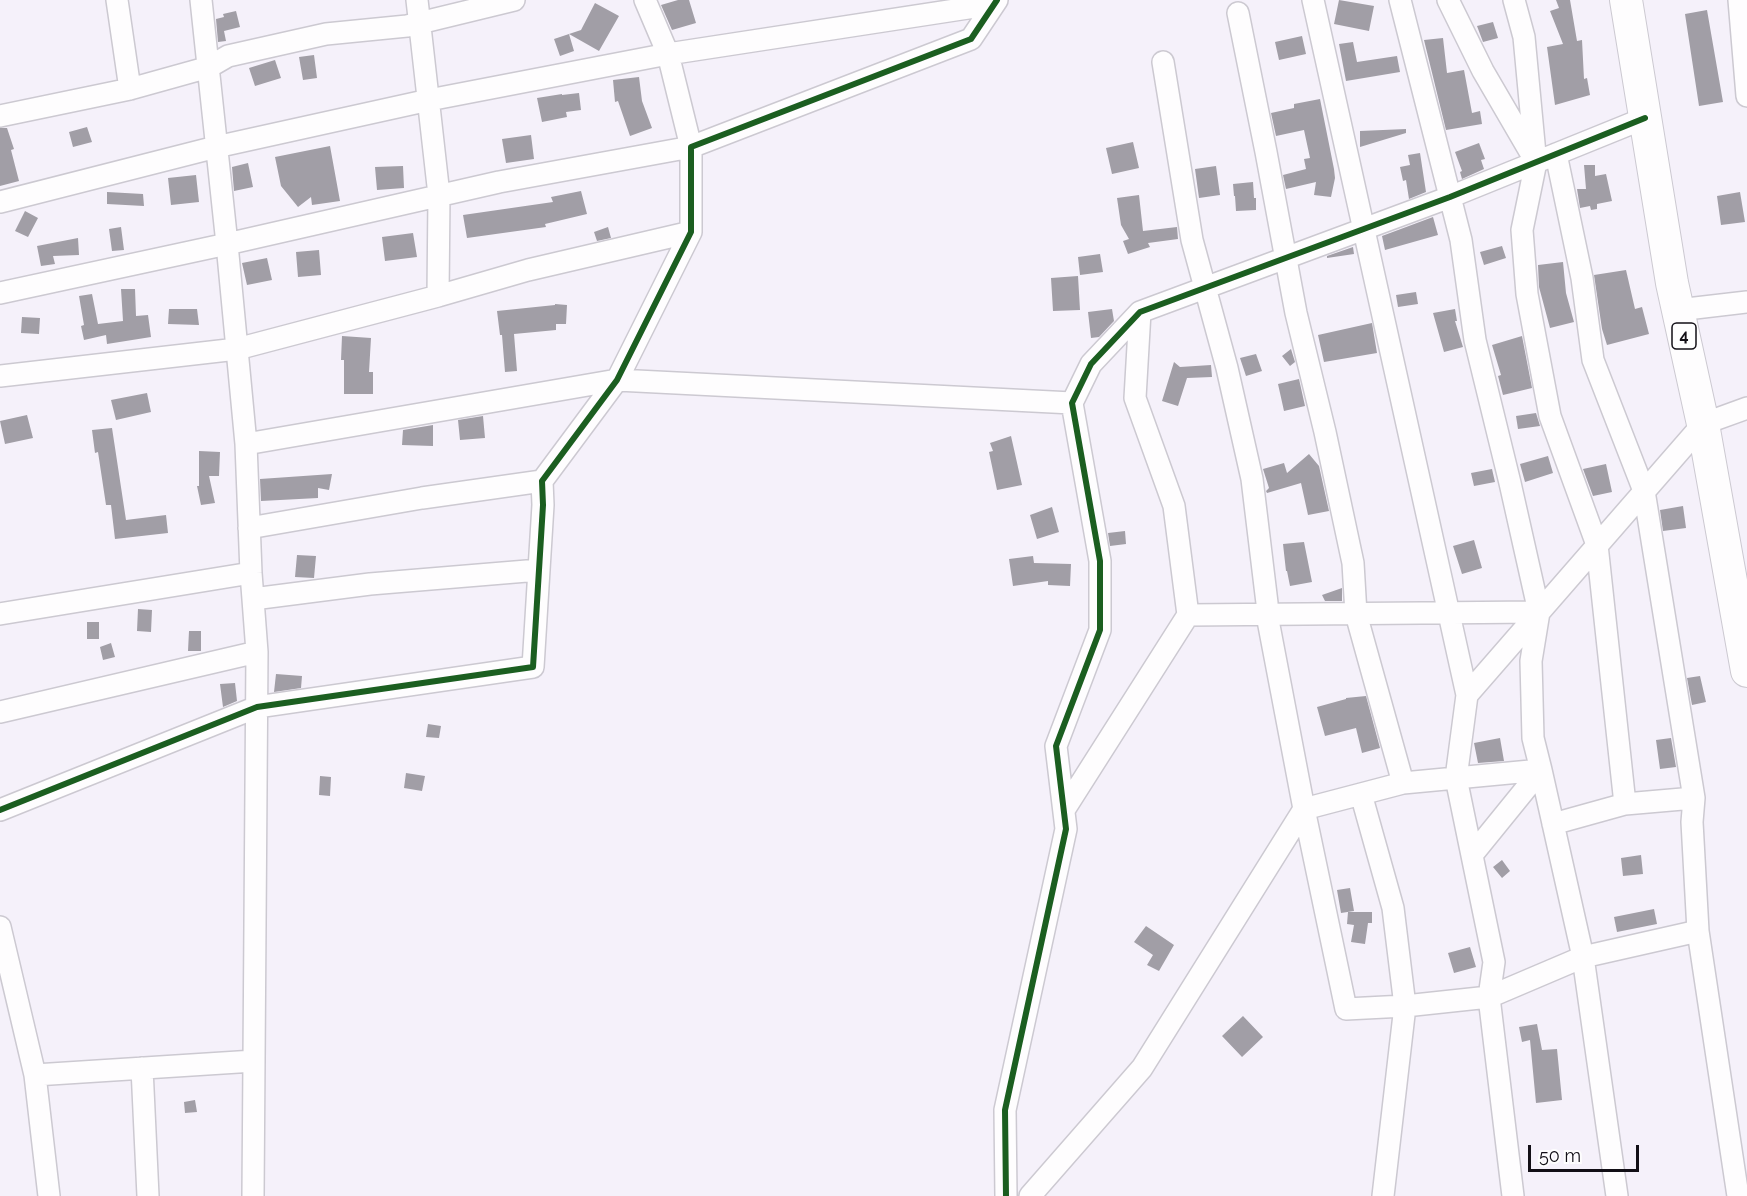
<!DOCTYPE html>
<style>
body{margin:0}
#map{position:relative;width:1747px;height:1196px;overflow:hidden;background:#f5f1fa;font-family:Raleway,sans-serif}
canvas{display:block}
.scale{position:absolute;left:1528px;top:1145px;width:111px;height:27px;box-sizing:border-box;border:3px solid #120f16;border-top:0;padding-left:8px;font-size:18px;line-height:21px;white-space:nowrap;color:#120f16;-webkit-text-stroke:4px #fefefe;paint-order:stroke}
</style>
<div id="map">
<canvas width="1747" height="1196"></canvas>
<div class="scale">50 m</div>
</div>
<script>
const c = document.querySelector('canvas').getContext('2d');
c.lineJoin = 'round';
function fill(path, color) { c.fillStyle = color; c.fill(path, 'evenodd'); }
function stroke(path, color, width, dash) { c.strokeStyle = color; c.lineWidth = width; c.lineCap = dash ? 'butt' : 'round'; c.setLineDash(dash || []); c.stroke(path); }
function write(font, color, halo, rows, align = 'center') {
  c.font = font + ' Raleway,sans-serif'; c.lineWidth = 6; c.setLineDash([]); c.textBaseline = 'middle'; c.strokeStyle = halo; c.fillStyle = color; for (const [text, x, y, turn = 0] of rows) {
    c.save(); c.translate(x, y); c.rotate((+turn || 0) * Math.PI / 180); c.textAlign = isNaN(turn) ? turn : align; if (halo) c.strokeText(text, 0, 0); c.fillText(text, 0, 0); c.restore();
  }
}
const building = new Path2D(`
 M678,0H689L696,23L672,30L661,5Z
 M1339,0L1374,6L1369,31L1334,24Z
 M1556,0H1570L1577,41L1582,40L1584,79L1587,78L1590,95L1555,105L1547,47L1563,44L1550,11L1559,8Z
 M595,3L619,16L599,51L569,34L581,30Z
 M1707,10L1723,102L1699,106L1685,14Z
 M236,11L240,27L224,31L226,41L218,42L216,19L224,17L223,14Z
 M1493,22L1498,38L1483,42L1477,26Z
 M569,34L574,51L560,56L554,39Z
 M1302,36L1306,54L1279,60L1275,42Z
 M1443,38L1447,73L1464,70L1472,113L1480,111L1482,124L1446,130L1424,40Z
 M1353,42L1357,62L1397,56L1400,72L1346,81L1339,44Z
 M314,55L317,78L303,80L299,57Z
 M275,60L281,78L255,86L249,68Z
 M639,77L642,101L652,128L630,136L618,101L615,102L613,80Z
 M579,93L581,110L566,112L567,117L542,122L537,98L562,94V95Z
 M1320,99L1334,169L1335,178L1331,197L1314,195L1316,182L1286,189L1283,175L1306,169L1304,159L1310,158L1304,130L1276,136L1271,113L1294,108V104Z
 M87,127L92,142L73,147L69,132Z
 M0,128H7L14,149L11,150L19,181L0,186Z
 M1406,129V133L1360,147V131Z
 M531,135L534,159L506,163L502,139Z
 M1133,142L1139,168L1112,174L1106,148Z
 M1479,143L1485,159L1481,160L1484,169L1462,179L1460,172L1462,171L1455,152Z
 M330,146L340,201L312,205L311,197L298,207L281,186L275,157Z
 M1420,153L1426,192L1409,199L1406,180L1403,181L1400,167L1410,165L1408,155Z
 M248,163L253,187L234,191L232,167Z
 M1584,165H1595V176L1606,174L1612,201L1597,204V209L1591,210L1590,206L1580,208L1577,189H1586Z
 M403,166L404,188L377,190L375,167Z
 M1216,166L1220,195L1199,198L1195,169Z
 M196,175L199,202L171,205L168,178Z
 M1253,182L1254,198H1256V210L1236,211L1235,196H1234L1233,184Z
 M581,191L587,214L545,224L546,227L467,238L463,215L553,202L551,197Z
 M107,192L143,194L144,206L107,204Z
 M1740,192L1745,222L1721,225L1717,196Z
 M1139,195L1143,231L1177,227L1178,239L1148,243L1150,247L1128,254L1123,241L1129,239L1121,225L1117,198Z
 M25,211L38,218L28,237L15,231Z
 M1433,217L1438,235L1385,250L1382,236Z
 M121,227L124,250L112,251L109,229Z
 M608,227L611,238L597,241L594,232Z
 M413,233L417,257L385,261L382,237Z
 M78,238L79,255L53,256L55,264L41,266L37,246Z
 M1502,246L1506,258L1484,265L1480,252Z
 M1353,247L1354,254L1327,258V256Z
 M319,250L321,275L298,277L296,252Z
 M1100,254L1103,272L1080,275L1078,257Z
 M267,258L272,280L247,285L242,263Z
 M1563,262L1566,293L1574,322L1550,328L1539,287L1538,265Z
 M1626,270L1635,309L1642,307L1649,334L1607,345L1602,329L1594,275Z
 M1078,276L1080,310L1053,311L1051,278Z
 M121,289H135L136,316L148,315L151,337L107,344L106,335L84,340L81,326L84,325L79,296L92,294L98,324L123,321Z
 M1416,292L1418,304L1398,307L1396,295Z
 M555,304L567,305L566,324H556V330L514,334L517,371L505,372L502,335H500L497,311L555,305Z
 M169,309H197L199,325L168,324Z
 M1112,309L1114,321L1099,337L1091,338L1088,312Z
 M1455,309L1457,321H1455L1463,347L1444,352L1433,313Z
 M22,317L40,318L39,334L21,333Z
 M1372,323L1377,353L1324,362L1318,335Z
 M342,336L371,338L369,372H373V394H344V360H341Z
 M1522,336L1532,388L1503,395L1498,376L1501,375L1492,345Z
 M1291,349L1295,362L1290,366L1282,356Z
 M1256,354L1262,371L1246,376L1240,358Z
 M1174,362L1180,367L1211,365L1212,377L1187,378L1178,406L1162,401Z
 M1299,379L1305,406L1284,411L1278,384Z
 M147,393L151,412L116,420L111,400Z
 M1536,413L1540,426L1518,429L1516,416Z
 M27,415L33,438L5,444L0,421Z
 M483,416L485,438L460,440L458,420Z
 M433,425V446L402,445L403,430Z
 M112,428L126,520L166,515L168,533L115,539L111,505H106L98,452L95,453L92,430Z
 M1011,436L1022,485L997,490L989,452L993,451L990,443Z
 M199,451L220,452L219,476H209L215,503L201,505L197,486H199Z
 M1309,454L1319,466L1329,511L1308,515L1301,483L1267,493L1266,491L1269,488L1263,469L1284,463L1287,473Z
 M1548,456L1553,473L1525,482L1520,464Z
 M1606,464L1612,492L1593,496L1583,469Z
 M1492,469L1495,482L1474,486L1471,473Z
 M332,474L329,490L318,488V498L261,501L260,479Z
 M1683,506L1686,528L1663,531L1660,510Z
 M1052,507L1059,532L1037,539L1030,515Z
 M1125,531L1126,544L1110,546L1108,533Z
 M1474,540L1482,568L1462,574L1453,546Z
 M1304,542L1312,582L1290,586L1287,571H1286L1283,544Z
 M297,555L316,556L314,578L295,577Z
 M1033,556L1034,563L1071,564L1070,586L1048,585V581L1013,586L1009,559Z
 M1342,588V601H1325L1322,595Z
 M138,609L152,610L151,632L137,631Z
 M87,622H99V639H87Z
 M189,631H201V651H188Z
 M111,643L115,657L103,660L100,647Z
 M276,674L302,676L301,688L274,692Z
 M1700,676L1706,702L1692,705L1687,678Z
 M235,683L237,701L223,707L220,684Z
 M1366,696L1380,748L1362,753L1356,728L1325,736L1317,707L1346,699V698Z
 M428,724L441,726L439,738L426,737Z
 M1500,738L1504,761L1478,763L1474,743Z
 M1671,738L1676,767L1660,769L1656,740Z
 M406,773L425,776L422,791L404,788Z
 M320,776L331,777L330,796L319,795Z
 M1641,855L1643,874L1623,876L1621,858Z
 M1502,860L1510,871L1502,878L1493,867Z
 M1350,888L1354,911L1341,913L1337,890Z
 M1654,909L1657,924L1617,932L1614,917Z
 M1348,912H1372V923H1368L1365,944L1351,942L1354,925L1347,924Z
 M1146,926L1174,945L1159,971L1147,965L1153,955L1134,942Z
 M1470,947L1476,967L1454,973L1448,953Z
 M1243,1016L1263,1037L1242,1057L1222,1036Z
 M1537,1024L1542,1050L1557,1049L1562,1100L1536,1103L1530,1040L1522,1042L1519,1027Z
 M195,1100L197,1112L185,1113L184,1102Z`);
const minor = new Path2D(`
 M117,0L130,89
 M201,0L227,244L246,444L251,573L257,652L253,1196
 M417,0L439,195L438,296
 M1313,0L1467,695L1456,778L1494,962L1489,997L1513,1196
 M1400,0L1461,240L1475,340L1510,483L1539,612L1531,661L1533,738L1541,770L1472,855
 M1448,0L1483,71L1536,162L1522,230L1527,294L1550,416L1597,545L1625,804
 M1514,0L1524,37L1535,154
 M1739,0L1747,96
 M1238,13L1266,152L1296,313L1325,432L1353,563L1356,614L1403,783
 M1163,62L1192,240L1227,368L1252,479L1267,603V615L1304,809L1346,1009L1405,1006L1489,997L1583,957L1698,931
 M0,116L130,89L209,67L228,56L326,34L407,26L514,0
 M1556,154L1582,278L1593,360L1644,491L1694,798L1692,822L1698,931L1738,1196
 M0,202L216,147L429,100L668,54L994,4
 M0,293L227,244L499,182L691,147L668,54L645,0
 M1678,310L1747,302
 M0,376L237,349L438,296L528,270L691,232
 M246,444L617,380L1072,403
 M249,528L422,498L542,481
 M253,599L370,584L539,570
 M0,614L251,573
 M1188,615L1539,612
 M1467,695L1703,424L1747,408
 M0,712L257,652
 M1361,794L1393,908L1405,1006L1383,1196
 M0,810L257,707L533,667L543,505L542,481L617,380L691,232V147L971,39L997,0
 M1064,810L1188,615L1174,506L1135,398L1140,312
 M1553,824L1625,804L1694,798
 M0,927L35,1075L49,1196
 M142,1068L148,1196
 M35,1075L254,1061
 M1006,1196L1005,1110L1066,829L1056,746L1100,630V561L1072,403L1091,364L1140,312L1450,197L1645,118
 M1030,1196L1142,1068L1304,809L1403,783L1541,770L1583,957L1617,1196`);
const highway = new Path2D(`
 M1626,0L1672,283L1703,424L1747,671`);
const cycleway = new Path2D(`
 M0,810L257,707L533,667L543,505L542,481L617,380L691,232V147L971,39L997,0
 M1006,1196L1005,1110L1066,829L1056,746L1100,630V561L1072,403L1091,364L1140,312L1450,197L1645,118`);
const shields = [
 [1684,336,24]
];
const shieldNames = [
 ["4",1684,336]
];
fill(building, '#a19ea6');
stroke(minor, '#ccc9d1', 24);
stroke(highway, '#ccc9d1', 34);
stroke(minor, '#fefdfe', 21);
stroke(highway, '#fefdfe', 32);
stroke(cycleway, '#1b5e20', 6);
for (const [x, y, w] of shields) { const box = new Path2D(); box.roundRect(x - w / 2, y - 13, w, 26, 4.5); c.fillStyle = '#fefefe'; c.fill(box); stroke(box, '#120f16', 1.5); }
write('bold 16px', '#120f16', null, shieldNames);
</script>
